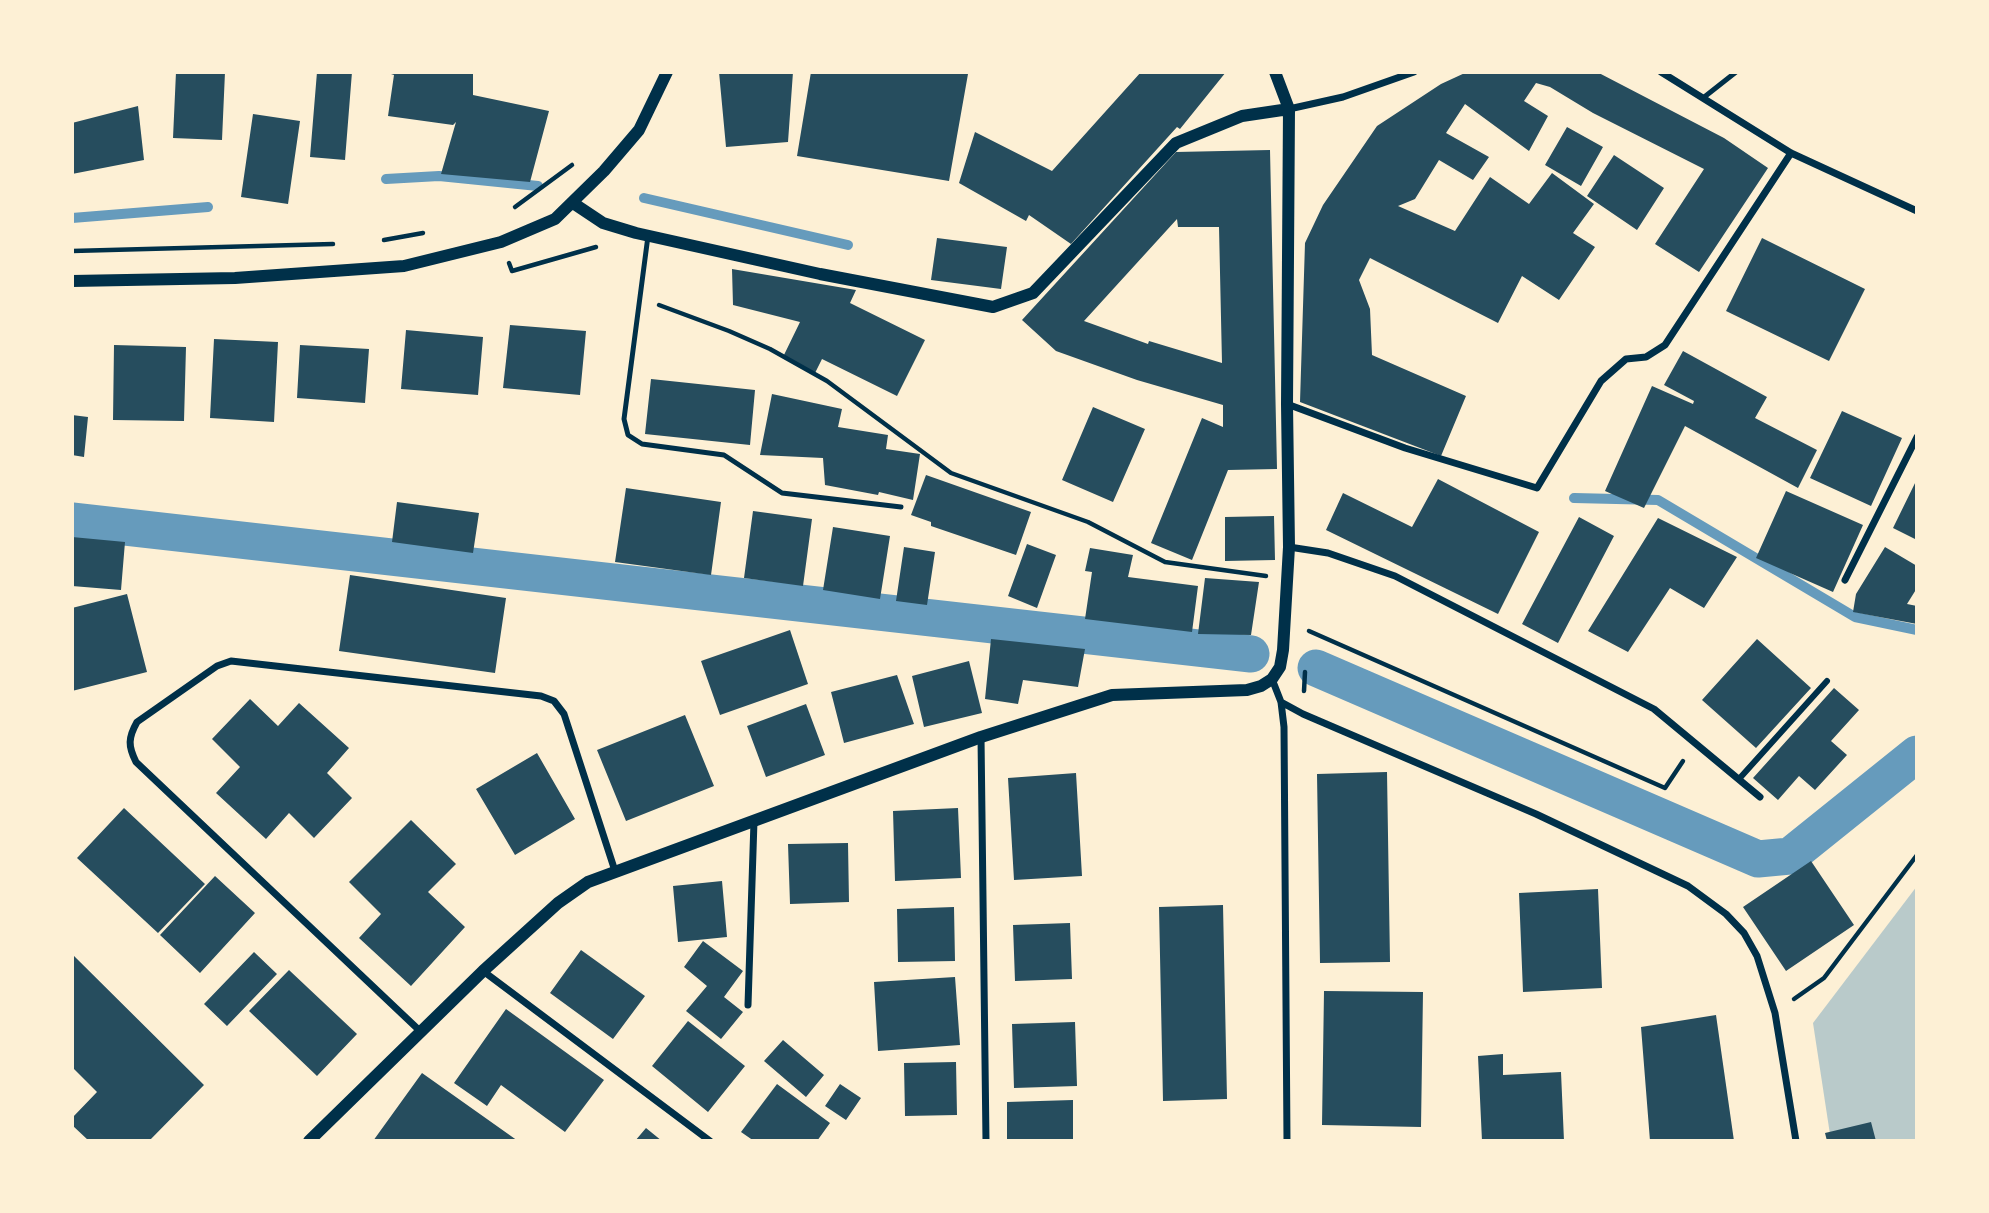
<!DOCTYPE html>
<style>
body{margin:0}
#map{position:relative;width:1989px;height:1213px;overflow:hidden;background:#fdf0d5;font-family:"DejaVu Sans",sans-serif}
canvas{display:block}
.frame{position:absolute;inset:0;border:74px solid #fdf0d5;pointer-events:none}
</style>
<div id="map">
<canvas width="1989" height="1213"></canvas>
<div class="frame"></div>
</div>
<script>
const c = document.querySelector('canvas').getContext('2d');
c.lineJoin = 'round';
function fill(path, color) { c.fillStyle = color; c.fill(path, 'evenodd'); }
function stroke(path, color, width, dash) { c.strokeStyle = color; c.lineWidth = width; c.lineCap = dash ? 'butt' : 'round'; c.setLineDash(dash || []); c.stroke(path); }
const green = new Path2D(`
 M1917,886V1141H1831L1813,1023Z`);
const stream = new Path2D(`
 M386,179L439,176L538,186
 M644,198L848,245
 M72,218L208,207
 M1574,498L1658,500L1855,617L1917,630`);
const canal = new Path2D(`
 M72,521L1251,654
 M1316,668L1758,859L1790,856L1917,754`);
const building = new Path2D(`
 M176,72H225L222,140L173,138Z
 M317,72H352L345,160L310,157Z
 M385,72H473V95L549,111L530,182L441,174L456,122L453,125L388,116L394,75Z
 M719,72H793L788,142L726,147Z
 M811,72H956L968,74L949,181L797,156Z
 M1141,72H1226L1180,129L1177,127L1071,244L1029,215L1026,221L959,183L975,132L1052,171Z
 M1467,72H1597L1724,138L1768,168L1699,272L1655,244L1704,169L1593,113L1550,87L1536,83L1524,101L1548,116L1529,151L1465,104L1446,133L1489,157L1473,180L1439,160L1415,199L1398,206L1455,231L1490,177L1529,204L1552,173L1594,204L1573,233L1595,247L1559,300L1522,276L1498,323L1370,258L1359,280L1370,309L1372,355L1466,396L1441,456L1300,402L1305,243L1323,205L1377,126L1441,84Z
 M138,106L144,160L72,174V123Z
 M253,114L300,121L288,204L241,197Z
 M1567,127L1603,147L1581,186L1545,165Z
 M1270,150L1277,469L1228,470L1192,560L1151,543L1202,418L1223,427V405L1137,380L1056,351L1022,320L1176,152ZM1177,219L1178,227H1219L1222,363L1149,341L1148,344L1084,321Z
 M1614,155L1664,188L1637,230L1587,196Z
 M937,238L1007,247L1001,289L931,280Z
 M1762,238L1865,289L1829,361L1726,311Z
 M732,269L856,290L850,303L925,340L897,396L822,359L815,373L783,357L800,322L733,305Z
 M510,325L586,331L580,395L503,388Z
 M406,330L483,337L478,395L401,389Z
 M214,339L278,342L274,422L210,418Z
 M114,345L186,347L184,421L113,420Z
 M300,345L369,349L365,403L297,398Z
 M1683,351L1767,397L1755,418L1817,450L1798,488L1685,426L1644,508L1605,491L1652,386L1693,404L1694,401L1664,385Z
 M651,379L755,390L750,445L645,434Z
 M772,394L842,409L838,427L888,435L886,449L920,454L913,500L879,492L878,495L825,485L823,458L760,455Z
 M1093,407L1145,429L1113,502L1062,480Z
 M1842,411L1902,438L1871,506L1810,478Z
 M72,415L88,417L84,457L72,455Z
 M926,475L1031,512L1016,555L931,526V522L911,515Z
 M1438,479L1539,532L1498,614L1326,530L1343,493L1412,527Z
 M1917,479V540L1893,528Z
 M626,488L721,502L711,575L615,562Z
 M1786,491L1863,525L1833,592L1756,558Z
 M397,502L479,513L473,553L392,542Z
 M753,511L812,519L803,586L744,578Z
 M1274,516L1275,560L1225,561V517Z
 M1579,517L1614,536L1558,643L1522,624Z
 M1658,518L1737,557L1704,608L1670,588L1628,652L1588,631Z
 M833,527L890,536L880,599L823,590Z
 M72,537L125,542L121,590L72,586Z
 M1027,544L1056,555L1037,608L1008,596Z
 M904,547L935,552L927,605L896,601Z
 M1885,547L1917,566V588L1907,604L1917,606V624L1853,612L1856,594Z
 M1090,548L1133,555L1128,577L1198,586L1192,632L1085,619L1092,572L1085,571Z
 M350,575L506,598L495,673L339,651Z
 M1205,578L1259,582L1251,635L1198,634Z
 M127,594L147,672L72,691V608Z
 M790,630L808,684L720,715L701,661Z
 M991,639L1085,649L1078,687L1023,680L1018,704L985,699Z
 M1757,639L1811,688L1756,748L1702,700Z
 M969,661L982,713L924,727L912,676Z
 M897,675L914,724L844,743L831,692Z
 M1834,688L1859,710L1831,741L1847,755L1815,790L1799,776L1778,800L1753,778Z
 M250,699L278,726L299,703L349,748L327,773L352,798L314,838L289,813L266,839L216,793L240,767L212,739Z
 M806,704L825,755L766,777L747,726Z
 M685,715L714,786L626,821L597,750Z
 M537,753L575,819L515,855L476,789Z
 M1387,772L1390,962L1320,963L1317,774Z
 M1076,773L1082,876L1014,880L1008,778Z
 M124,808L205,884L158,933L77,858Z
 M958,808L961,878L895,881L893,811Z
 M411,820L456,864L428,892L465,927L411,986L359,938L381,914L349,882Z
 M848,843L849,902L790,904L788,844Z
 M1811,861L1854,925L1786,971L1743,907Z
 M215,876L255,913L200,973L160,935Z
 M722,881L727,937L678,942L673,886Z
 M1598,889L1602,988L1523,992L1519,893Z
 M1223,905L1227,1099L1163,1101L1159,907Z
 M954,907L955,961L898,962L897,909Z
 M1070,923L1072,979L1015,981L1013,925Z
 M703,941L743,971L724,997L743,1012L721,1039L686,1011L707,986L684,967Z
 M581,950L645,996L613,1039L550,993Z
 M254,952L277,974L227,1026L204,1004Z
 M72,954L204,1085L149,1141H89L72,1125V1118L97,1092L72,1067Z
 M289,970L357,1034L317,1076L249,1011Z
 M955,977L960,1045L878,1051L874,982Z
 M1324,991L1423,992L1421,1127L1322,1125Z
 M506,1009L604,1080L565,1132L501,1085L487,1106L454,1083Z
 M1716,1015L1734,1141H1650L1641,1027Z
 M688,1021L745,1066L708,1112L652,1066Z
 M1075,1022L1077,1086L1014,1088L1012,1024Z
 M783,1040L824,1075L806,1097L764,1061Z
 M1503,1054V1075L1561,1072L1564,1141H1482L1478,1056Z
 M956,1062L957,1115L905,1116L904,1063Z
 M422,1073L518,1141H373Z
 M777,1084L830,1123L817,1141H754L741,1132Z
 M840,1084L861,1098L846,1120L825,1106Z
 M1073,1100V1141H1007V1102Z
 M1871,1122L1876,1141H1827L1825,1133Z
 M646,1128L662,1141H635Z`);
const path = new Path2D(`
 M1917,72V73
 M515,207L572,165
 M384,240L423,233
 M72,251L333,244
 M509,263L512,271L596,247
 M659,305L729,331L770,349L827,381L951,473L1088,522L1165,562L1266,576
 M1309,631L1665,788L1683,761
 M1304,691L1305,672
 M1794,999L1824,978L1917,855`);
const service = new Path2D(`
 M1703,98L1736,72
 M648,236L624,419L628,435L642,444L724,455L782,493L901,507`);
const pedestrian = new Path2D(`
 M1739,779L1827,681`);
const minor = new Path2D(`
 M1661,72L1791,153L1917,211
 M1289,109L1343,97L1414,72
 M1287,404L1405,448L1537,488L1601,381L1626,359L1646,357L1665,345L1791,153
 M1289,547L1328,553L1395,576L1654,709L1760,797
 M1845,580L1917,437
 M1272,679L1281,702L1284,727L1287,1141
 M1281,702L1303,714L1536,814L1688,886L1726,914L1744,933L1757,956L1775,1013L1796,1141
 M981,737L986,1141
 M483,971L710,1141
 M748,1005L754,821
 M420,1031L136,762C128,746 128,738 137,722L217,666L231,661L541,696L554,701L564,714L615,871`);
const tertiary = new Path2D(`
 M573,203L603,223L636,233L820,274L993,307L1033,293L1176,143L1242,116L1289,109
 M72,281L235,278L404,266L501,242L555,219L604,171L639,130L667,72
 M309,1141L483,971L558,903L588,882L981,737L1112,695L1247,690L1261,686L1272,679L1280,667L1283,650L1289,547L1287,404L1289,109L1275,72`);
fill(green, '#b9caca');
stroke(stream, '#669bbc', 10);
stroke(canal, '#669bbc', 37);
fill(building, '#264d5e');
stroke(path, '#003049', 4.5);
stroke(service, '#003049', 5);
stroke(pedestrian, '#003049', 6);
stroke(minor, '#003049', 7);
stroke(tertiary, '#003049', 12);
</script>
